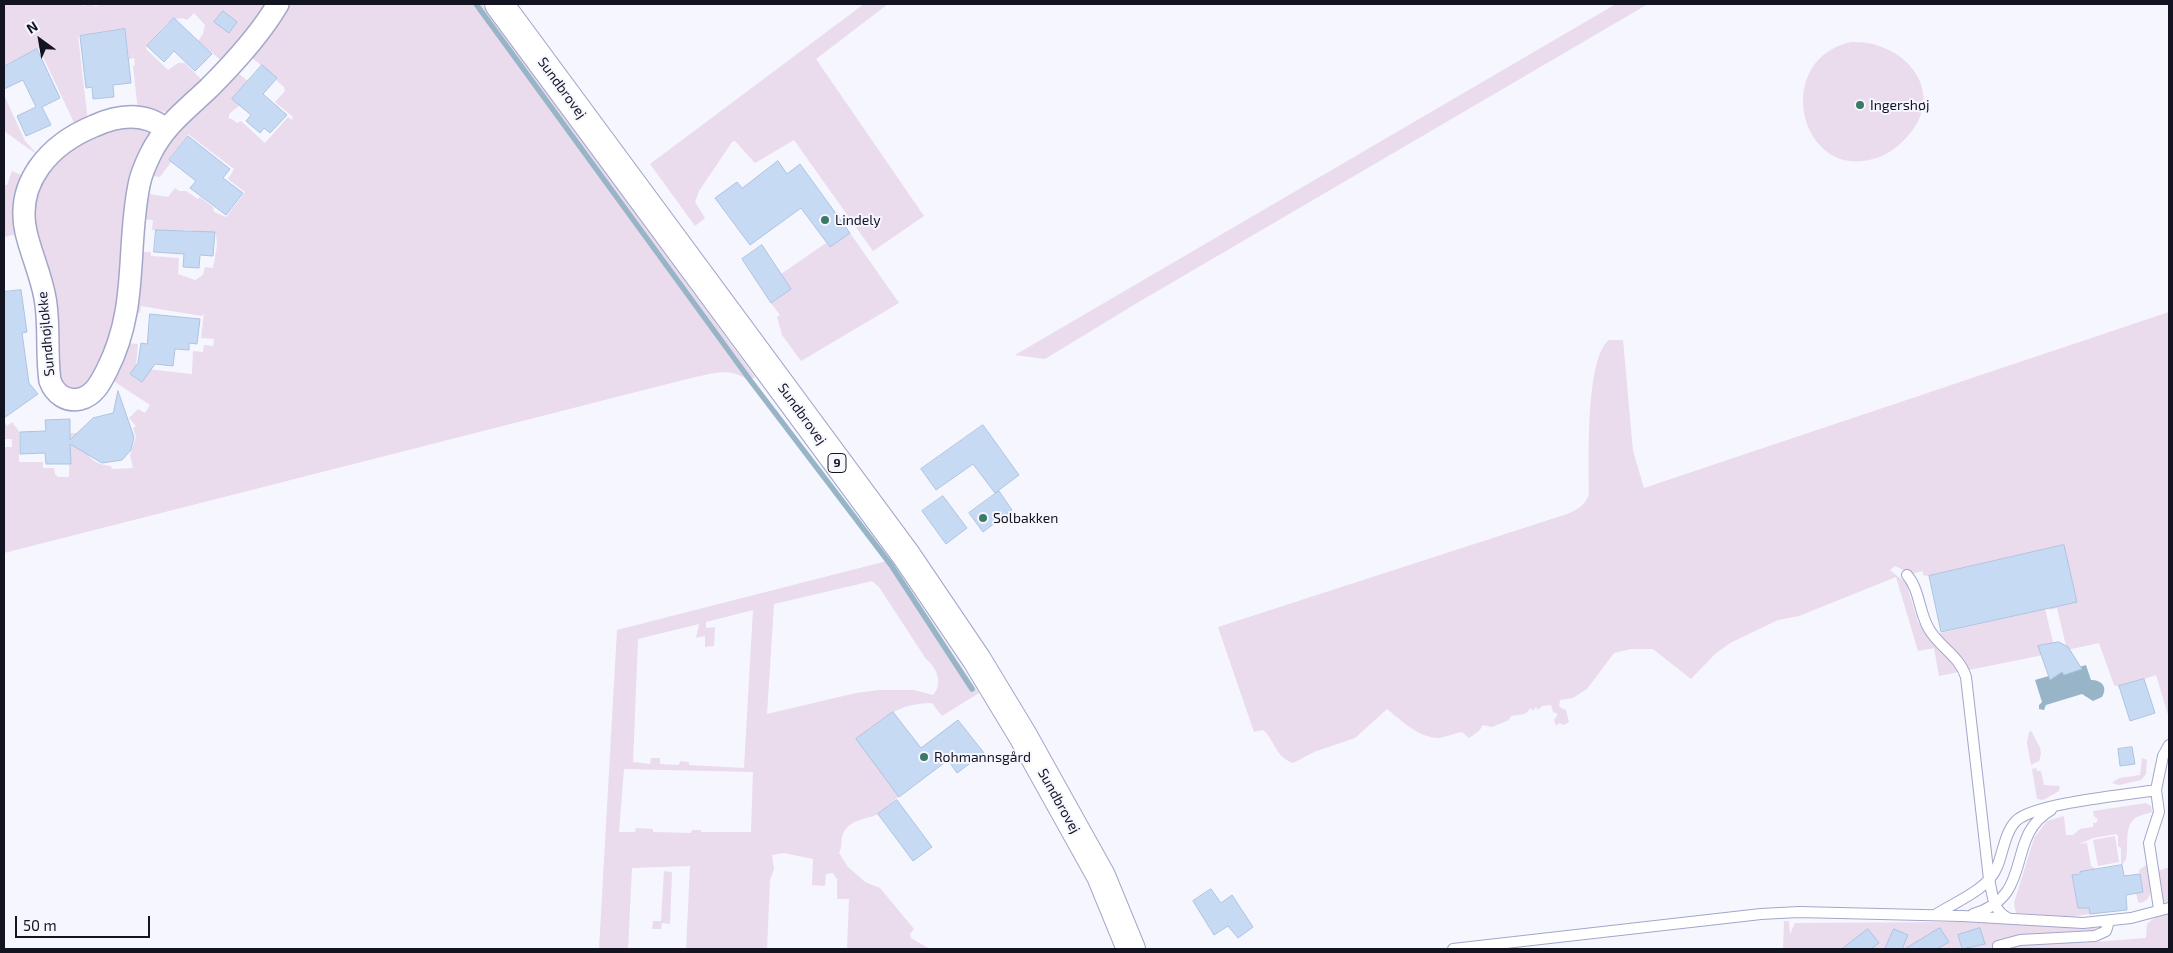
<!DOCTYPE html>
<meta charset="utf-8">
<style>
body{margin:0}
#map{position:relative;width:2173px;height:953px;overflow:hidden;background:#f5f6fe;font-family:"Exo 2",sans-serif}
canvas{display:block}
.frame{position:absolute;inset:0;border:5px solid #131421;pointer-events:none}
.north{position:absolute;left:15px;top:15px;width:50px;height:50px;-webkit-text-stroke:4px #f5f6fe;paint-order:stroke;rotate:328deg;font-size:14px;font-weight:700;line-height:20px;text-align:center;color:#131421}
.north::after{content:'';display:block;margin:auto;width:18px;height:22px;background:#131421;clip-path:polygon(50% 0,100% 100%,50% 72%,0 100%)}
.scale{position:absolute;left:15px;top:916px;width:135px;height:22px;box-sizing:border-box;border:2px solid #131421;border-top:0;padding-left:6px;font-size:15px;line-height:18px;white-space:nowrap;color:#131421;-webkit-text-stroke:4px #f5f6fe;paint-order:stroke}
</style>
<div id="map">
<canvas width="2173" height="953"></canvas>
<div class="frame"></div>
<div class="north">N</div>
<div class="scale">50 m</div>
</div>
<script>
const c = document.querySelector('canvas').getContext('2d');
c.lineJoin = 'round';
function fill(path, color) { c.fillStyle = color; c.fill(path, 'evenodd'); }
function stroke(path, color, width, dash) { c.strokeStyle = color; c.lineWidth = width; c.lineCap = dash ? 'butt' : 'round'; c.setLineDash(dash || []); c.stroke(path); }
function write(font, color, halo, rows, align = 'center') {
  c.font = font + ' "Exo 2",sans-serif'; c.lineWidth = 4; c.setLineDash([]); c.textBaseline = 'middle'; c.strokeStyle = halo; c.fillStyle = color; for (const [text, x, y, turn = 0] of rows) {
    c.save(); c.translate(x, y); c.rotate((+turn || 0) * Math.PI / 180); c.textAlign = isNaN(turn) ? turn : align; if (halo) c.strokeText(text, 0, 0); c.fillText(text, 0, 0); c.restore();
  }
}
const green = new Path2D(`
 M4,4H80L83,6L87,4L96,6L104,4H268L223,62L198,41L203,34L205,25L194,13L187,20C171,12 158,35 147,46L146,49L168,70L178,63H185L204,82L169,113L163,111L160,116L138,111L133,66L135,65L134,58L129,59L125,29L78,36L88,122L76,127L39,48L4,67Z
 M291,4H482L755,377L749,381C731,367 715,373 695,377L4,553V447H12V439H4V421L7,426L12,422L19,431V462H43V468H54L55,474L58,477H69L70,433H82C85,453 89,464 111,466L112,469L133,468L130,455L136,437L133,428L136,426L129,418L138,409L145,413L150,405L109,378L125,343L138,344L136,366L130,374L142,382L147,375L138,368L192,374L193,351L203,352L204,345L213,346L214,339L201,338L204,313L202,316L141,306L140,313L133,312L139,252H151V256L179,258L178,274L195,280L203,275L205,267L213,268L217,246L216,234L187,230H152L153,220L141,219L143,193L168,197L175,188L179,191H186L198,199L200,197L213,207L214,212L226,217L245,192L228,179L234,169L188,134L168,160L171,162L160,177L147,175L160,149L239,74L248,81L233,99L240,105L229,114V119H232L237,123L241,121L265,143L288,117L292,120L293,117L275,102L285,91L284,87L276,80L277,78L252,58L283,17Z
 M864,4H888L816,59L924,216L873,251L794,140L755,163L735,141L732,142L699,191L695,202L705,218L695,226L650,164Z
 M1616,4H1648L1137,303L1045,359L1015,355Z
 M1851,42C1906,40 1950,94 1905,139C1897,148 1885,156 1873,159C1800,180 1771,60 1851,42Z
 M4,95L25,141L39,156L4,131Z
 M149,127L152,134L131,196L125,202L119,299L102,366L78,393L60,386L46,277L49,269L41,244L34,240L30,222L42,171L102,128Z
 M12,171L26,177L20,233L4,237V185H7Z
 M850,233L899,303L801,361L782,335L777,317L780,315L771,303L791,289L781,274L826,243L830,247Z
 M2169,312V718L2156,675L2120,687L2114,685L2099,643L2067,650L2057,608L2050,610L2049,608L2077,601L2064,545L1929,576L1923,575V571L1911,574L1895,566L1890,570L1906,583L1918,622L1928,636L2045,609L2055,650L2063,651L1939,676L1934,648L1918,651L1896,577L1799,616L1778,620L1730,643L1715,654L1691,679L1653,649H1631L1614,653L1587,689L1573,698L1560,700L1559,707L1566,710L1569,722L1564,725L1559,723L1556,726L1554,720L1558,714L1553,712L1551,705L1542,706L1538,710L1536,707L1533,711L1531,708L1525,714L1511,716L1509,720L1492,727L1483,725L1479,731L1469,738L1462,732C1454,733 1447,737 1439,738C1419,738 1402,721 1387,709L1355,738L1314,752L1293,763C1275,757 1275,740 1263,730L1254,732L1218,627L1567,514C1577,510 1586,505 1589,494C1589,464 1585,358 1609,340H1623L1633,451L1644,488Z
 M891,560L979,693L942,716L932,703C896,703 882,720 857,739L899,797C894,799 888,808 880,813C869,820 849,818 843,834C840,841 843,846 839,853L848,867L865,882L880,888L914,929L910,934L911,938L930,949H847L849,899H837V879L833,873L826,874L825,886L812,885L813,859L784,853L772,855L774,869L770,880L767,949H686L690,866L632,868L628,949H599L617,630ZM872,581L879,587L926,659C936,667 944,683 933,695L914,690H880L856,693L767,714L774,604ZM753,610L744,768L689,765V762L680,761L679,765L660,764V758H651L650,764L633,762L638,639L699,624L696,638L705,636V647L714,646L715,627L706,628V622ZM624,769L753,772L751,832H701V830H692L691,833L653,832V829L636,828L635,832H619Z
 M2032,731C2035,743 2045,747 2039,761L2031,765L2027,743L2029,732Z
 M2142,758L2147,760L2146,774L2141,780L2119,785L2112,783L2119,778L2140,775Z
 M2036,768L2037,771H2041L2044,785L2060,786L2059,791L2043,800L2037,799L2032,769Z
 M2146,803L2151,806L2152,812C2147,814 2139,815 2134,819C2121,831 2133,860 2121,865V848L2118,846V836L2116,834L2093,838L2079,844L2087,843L2091,866L2096,869L2072,875L2078,908H2089L2090,914L2070,917L2016,913L2014,903L2034,838L2047,821L2064,816L2066,835H2073L2080,829L2093,827V823H2096L2098,820L2094,816L2093,811Z
 M2115,836L2119,862L2098,866L2093,840Z
 M2146,865C2151,876 2157,898 2141,903L2138,902L2136,893L2143,892L2139,870Z
 M2169,867V948L2167,949H1963L1983,943L1979,930L1958,936L1961,947L1959,949H1934L1946,942H1920L1925,949H1783L1784,921H1789L1790,934L1795,923L1962,922L2095,927V930L2081,934V943L2146,938L2147,924L2154,918L2167,913L2166,903L2162,901L2158,871Z
 M664,871L672,872L670,924L662,923L661,929H652L653,921H661Z`);
const water = new Path2D(`
 M2086,665L2091,680C2102,680 2108,687 2102,697L2093,701L2082,694L2046,705L2044,710L2039,709V705L2042,702L2035,680Z`);
const stream = new Path2D(`
 M476,4L750,380L891,565L972,689`);
const building = new Path2D(`
 M223,11L237,22L229,33L214,22Z
 M174,18L212,54L195,71L174,51L164,62L147,46Z
 M125,29L131,83L113,85L114,97L93,99L92,87L86,88L80,36Z
 M37,49L60,98L42,107L51,125L26,136L17,116L36,107L23,80L4,89V67Z
 M262,65L277,78L263,94L287,115L270,133L264,128L260,133L246,121L251,115L232,99Z
 M188,136L230,169L223,178L243,193L226,215L190,188L196,181L169,160Z
 M778,161L787,174L800,164L850,233L830,247L801,208L750,245L715,198L737,182L742,188Z
 M156,230L215,232L213,256L200,255L199,268L183,267L184,254L154,252Z
 M762,245L791,289L771,303L742,259Z
 M21,290L27,332L22,333L29,383L38,394L4,418V292Z
 M150,314L200,319L197,344L189,343V350L175,349L173,366L155,364L142,382L130,374L138,363L141,343L147,344Z
 M118,391L134,437L131,450L122,460L102,463L70,444L71,464H46L45,453L20,454V432L46,431L45,420L70,419V440L93,418L113,413Z
 M983,425L1019,475L995,493L973,464L936,490L921,469Z
 M999,491L1012,510L983,532L969,513Z
 M943,496L967,528L946,544L922,511Z
 M2064,545L2077,602L1941,632L1929,576Z
 M2059,642L2068,647L2082,669L2064,675L2062,672L2050,680L2038,646Z
 M2144,679L2155,713L2130,721L2119,686Z
 M893,712L921,748L958,720L984,753L957,773L948,760L899,797L856,739Z
 M2132,747L2135,764L2120,766L2118,749Z
 M897,800L932,847L913,861L878,814Z
 M2122,865L2124,876L2140,874L2143,892L2126,895L2127,910L2090,914L2089,908H2078L2072,875L2080,874V872Z
 M1211,889L1221,903L1232,895L1253,927L1238,938L1228,926L1214,935L1193,901Z
 M1940,928L1949,942L1937,949H1905Z
 M1980,928L1985,944L1962,949L1958,935Z
 M1868,929L1879,943L1871,949H1842Z
 M1894,929L1908,935L1902,949H1885Z`);
const service = new Path2D(`
 M1907,575C1920,590 1919,613 1929,629C1940,648 1959,655 1966,677L1989,879C1993,895 1992,910 2008,918
 M2159,909L2149,843L2159,812L2156,790L2163,756L2169,745
 M1973,914C2036,896 2004,837 2051,810
 M1935,915C1955,902 1988,890 1997,867C2003,853 2005,832 2016,821C2034,803 2127,795 2156,790
 M1998,946L2020,940L2095,936L2106,931L2109,921
 M1453,949L1761,914L1799,912L1962,916L2083,923L2131,918L2169,908`);
const minor = new Path2D(`
 M166,129C144,112 118,115 94,126C50,144 15,182 26,232C31,254 41,275 45,298C50,325 46,354 50,381C55,394 66,402 80,399C94,396 101,382 107,370C139,307 126,250 139,185C141,174 146,163 151,153C165,125 187,109 209,88C234,63 260,35 278,4`);
const primary = new Path2D(`
 M499,4L906,555L977,660L1023,736L1101,876L1131,949`);
const markers = [
 [1860,105,5,"#3b7a66"],
 [825,220,5,"#3b7a66"],
 [983,518,5,"#3b7a66"],
 [924,757,5,"#3b7a66"]
];
const shields = [
 [837,463,18]
];
const shieldNames = [
 ["9",837,463]
];
const streetNames = [
 ["Sundbrovej",562,88,54],
 ["Sundhøjløkke",46,334,-95],
 ["Sundbrovej",802,414,54],
 ["Sundbrovej",1059,801,61]
];
const poiNames = [
 ["Ingershøj",1870,105],
 ["Lindely",835,220],
 ["Solbakken",993,518],
 ["Rohmannsgård",934,757]
];
fill(green, '#eadbed');
fill(water, '#98b5c7');
stroke(stream, '#98b5c7', 5.5);
fill(building, '#c7daf4');
stroke(building, '#adc3e1', 1);
stroke(service, '#a2a7ca', 12);
stroke(minor, '#a2a7ca', 24);
stroke(primary, '#a2a7ca', 30);
stroke(service, '#fff', 10);
stroke(minor, '#fff', 21);
stroke(primary, '#fff', 28);
for (const [x, y, r, color] of markers) { const dot = new Path2D(); dot.arc(x, y, r, 0, 2 * Math.PI); c.fillStyle = color; c.fill(dot); stroke(dot, '#f5f6fe', 2); }
for (const [x, y, w] of shields) { const box = new Path2D(); box.roundRect(x - w / 2, y - 9.5, w, 19, 4); c.fillStyle = '#f5f6fe'; c.fill(box); stroke(box, '#131421', 1); }
write('bold 12px', '#131421', null, shieldNames);
write('14px', '#131421', '#f5f6fe', streetNames);
write('14px', '#131421', '#f5f6fe', poiNames, 'left');
</script>
